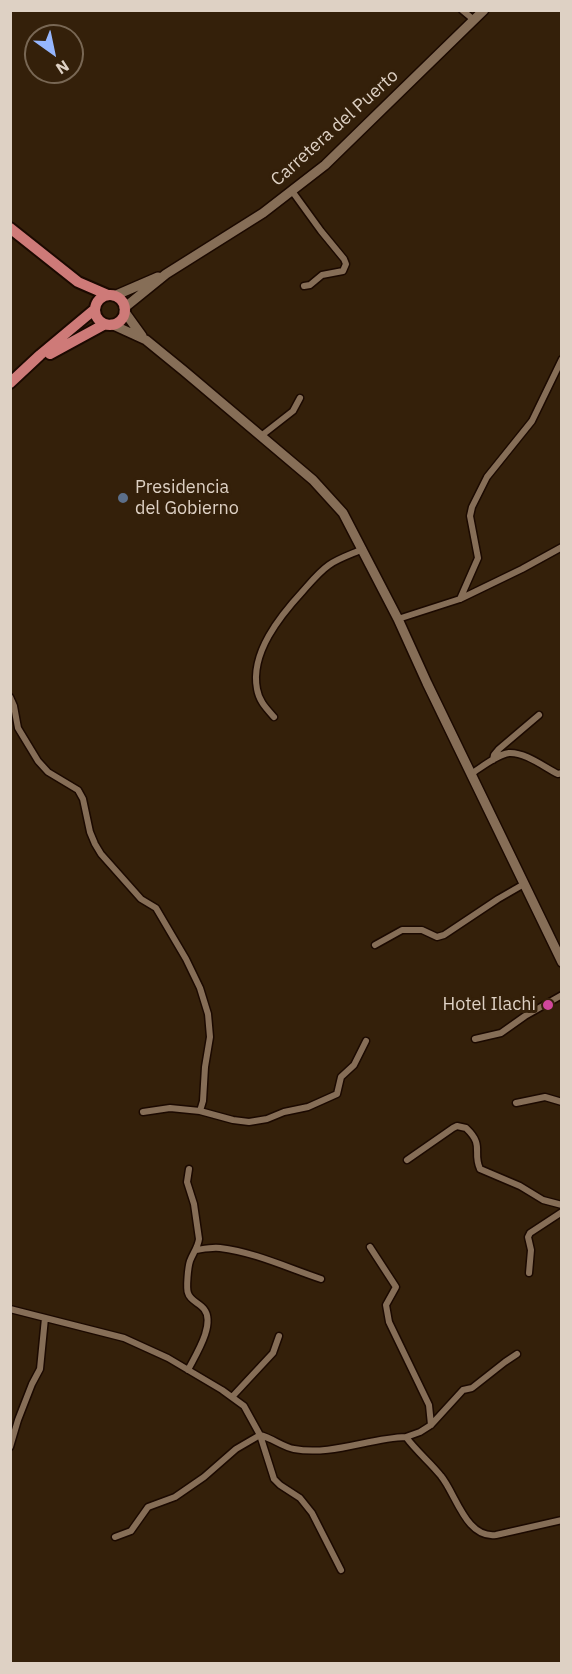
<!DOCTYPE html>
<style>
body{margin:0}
#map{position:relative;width:572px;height:1674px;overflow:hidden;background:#34200a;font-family:"IBM Plex Sans",sans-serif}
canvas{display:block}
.frame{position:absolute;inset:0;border:12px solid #ded1c4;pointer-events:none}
.north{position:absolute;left:24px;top:24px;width:60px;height:60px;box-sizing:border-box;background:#34200a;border:2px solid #786754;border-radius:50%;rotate:147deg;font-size:16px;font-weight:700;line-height:24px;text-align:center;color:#ded1c4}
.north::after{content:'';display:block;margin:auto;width:21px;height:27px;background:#96b6fd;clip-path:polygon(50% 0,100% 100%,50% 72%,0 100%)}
</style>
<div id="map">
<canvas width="572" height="1674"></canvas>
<div class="frame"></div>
<div class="north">N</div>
</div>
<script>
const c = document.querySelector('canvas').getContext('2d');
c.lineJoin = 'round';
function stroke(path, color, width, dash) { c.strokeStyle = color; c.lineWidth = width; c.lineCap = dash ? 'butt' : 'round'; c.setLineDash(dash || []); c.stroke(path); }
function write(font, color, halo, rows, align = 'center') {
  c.font = font + ' "IBM Plex Sans",sans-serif'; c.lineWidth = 6; c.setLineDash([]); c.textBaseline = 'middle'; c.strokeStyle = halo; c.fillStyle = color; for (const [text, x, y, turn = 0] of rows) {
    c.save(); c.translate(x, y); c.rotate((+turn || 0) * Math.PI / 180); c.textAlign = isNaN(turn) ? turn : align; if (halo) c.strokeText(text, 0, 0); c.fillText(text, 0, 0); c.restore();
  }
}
const minor = new Path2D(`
 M462,10L474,20
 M292,191L321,231L344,259L346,264L343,271L322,275L310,285L304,286
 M261,436L293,411L300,398
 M460,599L478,558L470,516L472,507L487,477L532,421L562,359
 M398,619L460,599L522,569L562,547
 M10,697L14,706L18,728L38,761L48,772L78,790L83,799L90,832L95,844L101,854L141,899L156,908L186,959L200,988L208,1014L210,1037L205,1067L203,1101L200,1111
 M274,717C266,708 259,701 257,689C250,653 280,616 303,591C311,582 319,572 329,565C339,558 352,554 363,549
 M493,760L494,755L499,749L539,715
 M471,774C482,767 496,755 509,753C525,752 544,767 558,774L562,773
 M375,945L402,930H422L437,937L444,935L498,899L524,884
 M475,1039L501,1033L525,1016L562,995
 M516,1103L545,1097L562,1102
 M143,1112L170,1108L200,1111L233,1120L249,1122L267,1119L284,1112L308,1107L337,1094L341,1077L354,1065L366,1041
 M407,1160L453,1128L457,1126L466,1128C485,1146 472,1151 480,1169L520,1186L543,1200L562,1205
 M370,1247L396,1287L386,1305L389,1322L429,1405L431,1425
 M196,1250C203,1249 212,1247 220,1248C254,1252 288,1268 321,1279
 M529,1273L531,1250L528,1237L530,1233L562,1212
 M10,1309L124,1338L168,1358L222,1390L244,1406L260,1435C272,1438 283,1447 294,1449C332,1456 369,1438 406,1437C417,1452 430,1462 441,1476C456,1494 466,1539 496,1535L562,1520
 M188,1370C195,1356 216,1324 204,1309C200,1303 190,1301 188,1293C186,1288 188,1267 190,1261C193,1253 198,1247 199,1239L194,1204L187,1182L189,1169
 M232,1397L273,1353L279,1336
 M406,1437L420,1432L431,1425L463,1390L472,1388L505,1362L517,1354
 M10,1447L18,1420L32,1384L40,1369L45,1318
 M115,1537L131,1531L148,1507L175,1497L204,1477L236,1449L260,1435L274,1479L280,1485L300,1498L312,1513L341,1570`);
const secondary = new Path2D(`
 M114,296L158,277
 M124,308L166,274L263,213L325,165L484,10
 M124,311L142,336
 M111,324L146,340L184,371L313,480L343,513L398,619L427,683L562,962`);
const primary = new Path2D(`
 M10,228L78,282L108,295
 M95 310a15 15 0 1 1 30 0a15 15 0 1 1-30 0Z
 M50,354L105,324
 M10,383L40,355L95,309`);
const markers = [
 [123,498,6,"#5c6f8a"],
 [548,1005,6,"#d1479c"]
];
const streetNames = [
 ["Carretera del Puerto",335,128,-42]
];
const poiNames = [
 ["Presidencia",135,488],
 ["del Gobierno",135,509],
 ["Hotel Ilachi",536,1005,"right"]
];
stroke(minor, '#1b0900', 9);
stroke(secondary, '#1b0900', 12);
stroke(primary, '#1b0900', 14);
stroke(minor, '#866e57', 6);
stroke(secondary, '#866e57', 9);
stroke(primary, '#ce7a78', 10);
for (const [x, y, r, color] of markers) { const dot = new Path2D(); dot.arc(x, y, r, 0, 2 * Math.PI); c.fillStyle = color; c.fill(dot); stroke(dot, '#34200a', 2); }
write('18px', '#ded1c4', '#34200a', streetNames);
write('18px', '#ded1c4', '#34200a', poiNames, 'left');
</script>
